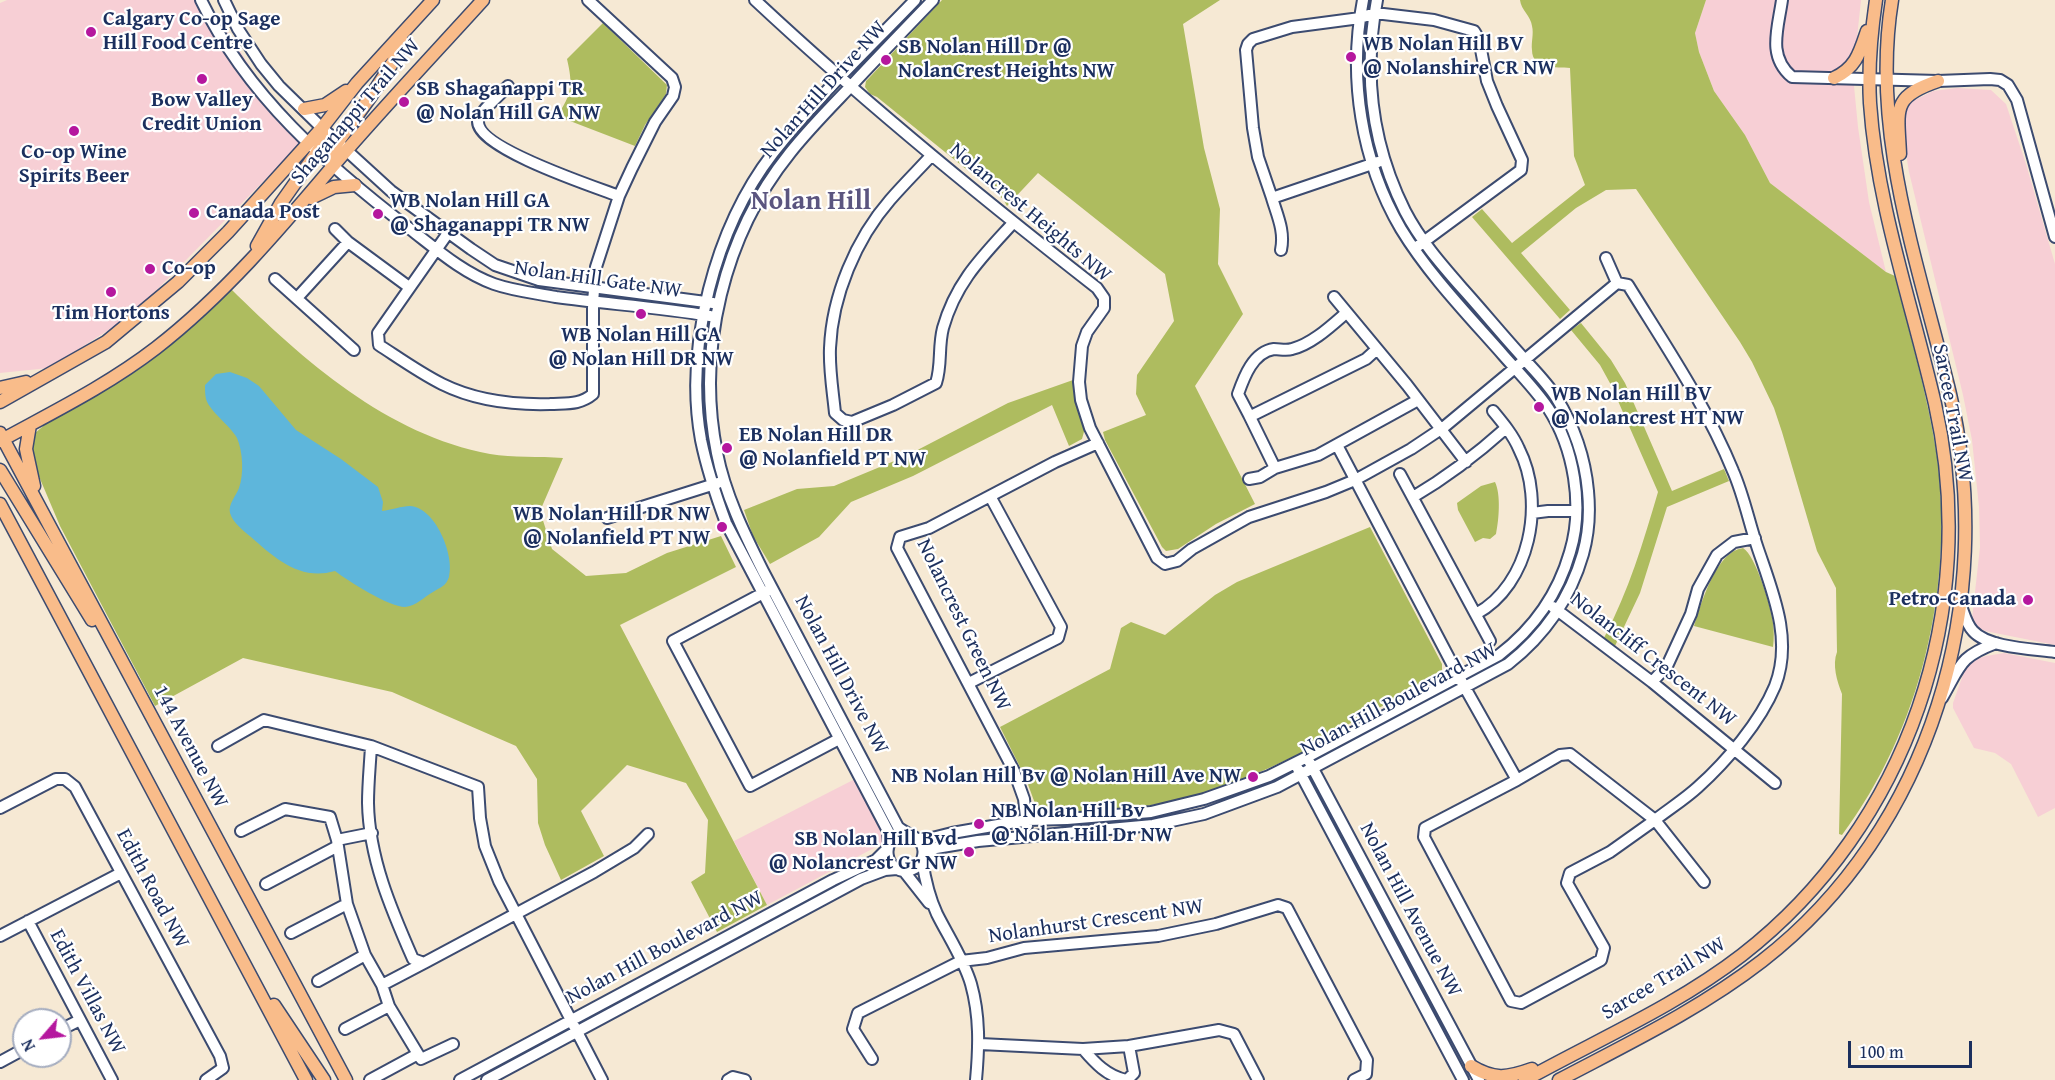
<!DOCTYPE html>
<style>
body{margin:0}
#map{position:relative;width:2055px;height:1080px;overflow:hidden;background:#f6e9d4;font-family:"Gentium Book Plus",serif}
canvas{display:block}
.north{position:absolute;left:12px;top:1008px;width:60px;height:60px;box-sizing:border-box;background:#fff;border:2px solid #a4acbf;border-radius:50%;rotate:242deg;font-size:16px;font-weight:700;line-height:24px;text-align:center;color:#1b2f5e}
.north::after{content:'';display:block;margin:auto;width:21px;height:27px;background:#b5179e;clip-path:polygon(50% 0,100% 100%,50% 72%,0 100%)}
.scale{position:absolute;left:1848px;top:1041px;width:124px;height:27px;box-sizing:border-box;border:3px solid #1b2f5e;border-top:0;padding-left:8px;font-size:18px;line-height:21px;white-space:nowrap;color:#1b2f5e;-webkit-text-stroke:4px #fff;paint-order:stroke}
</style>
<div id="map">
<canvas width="2055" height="1080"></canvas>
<div class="north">N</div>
<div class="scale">100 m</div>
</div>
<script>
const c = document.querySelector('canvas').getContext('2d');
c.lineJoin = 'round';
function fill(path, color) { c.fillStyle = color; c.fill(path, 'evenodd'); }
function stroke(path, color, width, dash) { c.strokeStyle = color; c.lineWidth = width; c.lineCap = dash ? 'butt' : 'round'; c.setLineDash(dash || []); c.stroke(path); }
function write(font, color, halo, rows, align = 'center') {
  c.font = font + ' "Gentium Book Plus",serif'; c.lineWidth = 4.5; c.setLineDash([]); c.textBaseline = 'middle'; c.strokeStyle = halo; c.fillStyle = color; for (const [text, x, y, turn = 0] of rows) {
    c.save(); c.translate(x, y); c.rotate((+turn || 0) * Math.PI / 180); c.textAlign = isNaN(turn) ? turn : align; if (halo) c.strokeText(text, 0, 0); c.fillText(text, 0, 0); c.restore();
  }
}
const built = new Path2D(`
 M7,0H207L300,144L132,315L49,368L0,373V3Z
 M1706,0H1861L1857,38L1851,55L1858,127L1869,202L1886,272L1770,183L1745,135L1714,91L1699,52L1695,33Z
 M1957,88L1991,90L2006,104L2026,164L2055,264V645L1985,631L1977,627L1972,619L1980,547L1979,507L1972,440L1963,395L1909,172L1902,129L1906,108L1913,101L1933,91Z
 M2004,653L2055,663V808L2038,817L2011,764L1995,753L1974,748L1953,708V703L1964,672L1969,665L1974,660L1986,656Z
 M855,779L887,841L767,905L734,841Z`);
const green = new Path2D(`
 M942,0H1220L1183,24L1204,148L1220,209L1218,264L1243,314L1195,386L1255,504L1216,524L1178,549L1166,551L1162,547L1105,440L1103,432L1146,415L1136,394L1137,375L1174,321L1165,274L1038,173L1007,206L1003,199L877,97L870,94L865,87L866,81L869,78Z
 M1520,0H1706L1695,33L1699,52L1714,91L1745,135L1770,183L1886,272L1895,276C1910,336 1928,396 1937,457C1954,587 1921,729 1842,835L1839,834L1842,694C1837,681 1832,665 1837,652L1836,588L1817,551L1782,432L1774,408L1752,362L1740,342L1636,189L1606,190L1576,208L1521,253L1570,310L1560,319L1472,217L1482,209L1512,243L1585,185L1574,156L1570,68C1557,67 1532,70 1532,50C1531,42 1534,34 1532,26C1531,16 1521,10 1520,0Z
 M603,23L667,85L666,94L645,125L635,146L557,116C572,94 573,85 567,59Z
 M231,289C303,360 387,435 490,454C513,458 539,456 563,458L540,511L552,549L586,576L626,573L667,553L721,536L736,567L620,625L767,905L717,932L691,882L705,873L708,820L686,783L627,765L581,811L604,856L561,880L545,845L538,823L537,779L516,746L392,692L243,658L155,706L60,526L35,467L31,452L34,434L48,422L110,387L148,363L196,323Z
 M1581,323L1611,360L1625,383L1672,491L1724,469L1729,481L1667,507L1640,593L1615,646L1604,638C1629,590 1643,543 1658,492L1611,385L1600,365L1571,330Z
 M1073,380L1076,406L1085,428L1082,439L1069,446L1052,405L913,476L851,502L819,537L770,564L753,536L744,510L797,489L834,486L904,457L1008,403Z
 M1495,482C1501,495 1499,519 1496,534L1490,539L1483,538L1475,542L1458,510L1457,503L1481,486Z
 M1370,527L1442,664V674L1308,746L1305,751C1271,768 1236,783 1199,794C1149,809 1096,813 1045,814L1037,809L1026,779L1000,727L1110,669L1121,628L1131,622L1165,635L1215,595L1237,582Z
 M1743,548C1756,556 1771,607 1773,623C1774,631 1774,639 1773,647L1694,626C1701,604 1716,551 1743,548Z`);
const water = new Path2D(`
 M230,372L247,378L259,386L296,430L341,459L378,487L383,502L382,511C391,510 402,506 410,506C435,507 455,555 449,577C446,586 441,587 433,592C424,597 416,606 405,607C389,607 348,581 335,571C300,581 276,559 251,537C244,531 233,523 230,513C228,504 236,496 239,488C244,474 243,452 237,438C230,425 210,412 206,399C205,395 205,389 205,385L216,374Z`);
const minor = new Path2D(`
 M201,0C247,96 327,165 410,229C436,249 463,273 494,284C514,291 535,293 556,297C607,304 659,307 710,316
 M224,0L238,29L261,64L279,86L322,128L391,191L471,249L495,265L539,280L713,303
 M755,0C864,102 979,196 1097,288L1104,298V308L1087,332L1082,346L1079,382L1081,400L1090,428L1157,558L1165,564L1177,561L1192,549L1249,517L1326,492L1355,480L1411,449L1444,427L1617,283L1628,285C1665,345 1706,405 1733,471C1744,496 1749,523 1758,549C1773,593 1793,640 1775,686C1760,722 1727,761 1698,787C1685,799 1669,809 1655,820L1704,882
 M1782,0C1778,29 1767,56 1792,77L1938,81L1990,79L2000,80L2008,85L2017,100L2055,237
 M508,86C501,94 479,112 478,121C476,148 595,187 619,196
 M931,156C918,170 903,185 890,200C856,239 832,296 830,348C829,370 833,392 835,413L843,420L852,422L893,405L936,383C942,365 938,347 943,328C956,282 982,257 1013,223
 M1378,162L1272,198L1258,157L1253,128L1246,50L1248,44L1253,39L1292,27L1360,18L1375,13L1434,20L1474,31L1479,39L1487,81L1497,106L1522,160L1521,170L1418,246
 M1272,198C1277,215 1285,231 1281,250
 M335,229L348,242L409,287
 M448,233L378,333L379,345C399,358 420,373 442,384C474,400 514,405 550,404C567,403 580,405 593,394V302L596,267L619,196L632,168L655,122L673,96L675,87L672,78L588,0
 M1606,258L1617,283
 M275,279L354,350
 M1334,297L1407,385L1466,462
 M297,298L348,242
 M1346,313C1331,326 1312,344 1292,349C1286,351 1280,349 1274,349C1253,352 1244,377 1238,394L1249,415H1253L1366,359L1377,349
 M1249,415L1275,468
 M1337,445L1459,677L1517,780
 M1400,474L1490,641
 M1249,479L1260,477L1275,468L1318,455L1418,400
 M1413,497C1447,477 1477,454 1506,428
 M1532,513L1548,511H1576
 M607,518L718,483
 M767,591L673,641L750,786L839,739
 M1961,606C1964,614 1967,625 1973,631C1988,648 2034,649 2055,652
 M1553,607L1652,682L1775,783
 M1476,614C1530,585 1546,502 1519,449C1513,435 1503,423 1493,411
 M1652,682L1667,666L1691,614L1698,589L1717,555L1734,542L1755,538
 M969,683L1058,638L1061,627L990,496
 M1942,698C1961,665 1959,657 1996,643
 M218,746L264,720L371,746L478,787L480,818L485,846L499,881L602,1080
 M371,746C370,765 368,784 368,803C369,858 391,909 413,959L424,963L594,872L634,848L648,834
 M1570,754L1655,820L1610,852L1570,873L1567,883L1604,948L1601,960L1521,1003L1511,1001L1424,837L1425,828L1517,780L1560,755Z
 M1310,763L1479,1080
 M1298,769L1463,1080
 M0,808L56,779H65L75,787L220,1056L223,1068L206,1080
 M1027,826L1024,799L1014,771L897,548L900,537L929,528L1055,462L1098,443
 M241,831L285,809L330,817L337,840
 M372,833L337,840L347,904L365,955L382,985L424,963
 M908,834C876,834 885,878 911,870C917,868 922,863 923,856C927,838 908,836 898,827L763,571C744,533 725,494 717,453C696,349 724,235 790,153C809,129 830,108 851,86C878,57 905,29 933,0
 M918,839L932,838L952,833L1027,820L1067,819L1151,812L1204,799L1269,776L1307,757L1499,655C1533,629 1558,594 1570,552C1584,506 1574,448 1548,408C1535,389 1519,373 1504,356C1468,315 1429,275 1401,229C1361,161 1348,77 1363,0
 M889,844L888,831L726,523C716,496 707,469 701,440C684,347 715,228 773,153C816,98 867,50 915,0
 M924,855L936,848L978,841L1153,825L1204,814L1277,787L1508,664C1545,635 1570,599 1583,554C1589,533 1590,512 1588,491C1585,458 1574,426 1556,397C1546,381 1531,367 1518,352C1499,331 1481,309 1462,288C1441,264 1420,240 1405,211C1371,143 1363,74 1377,0
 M922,860C925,879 929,897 937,914C948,936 964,960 971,984C980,1016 979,1047 976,1080
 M903,870L929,903
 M266,884L338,846
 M28,921L112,1080
 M291,933L347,904
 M0,936L121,873
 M318,981L365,955
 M389,1006L421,1059L453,1044
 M345,1029L389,1006L382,985
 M60,1030L80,1020
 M980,1044L1083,1049L1129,1046L1219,1030L1234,1034L1258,1080
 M1083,1049C1095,1063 1107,1076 1126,1080
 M872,1059L853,1029L858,1013L961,961L987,958L1024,948L1158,936L1216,924L1278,905L1287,908L1367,1060L1366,1074L1354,1080
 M0,1062L24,1049
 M370,1080L418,1054
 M460,1080L833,880L876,860L887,849
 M487,1080L861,879L885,870L897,869
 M728,1080L733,1077L745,1080
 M1127,1080L1134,1073L1129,1046`);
const major = new Path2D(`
 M1834,78C1856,68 1860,52 1867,31
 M304,109L325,105L346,91
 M1900,154C1898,109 1891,97 1938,81
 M332,167L331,159L332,150L371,96L393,62L402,41
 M311,198L334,187L355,185
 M257,246L281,203L322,145V128
 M0,388L26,382
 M0,402L106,342L178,282L228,232L322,128L357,83L433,0
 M30,425L26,449L34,486
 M0,433L346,1080
 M0,441C53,412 108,385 156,348C223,296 279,230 333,166C382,109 433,55 483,0
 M0,470L92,620
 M0,504L306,1080
 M274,1005L324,1080
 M1471,1066C1494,1080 1507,1078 1532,1069
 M1525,1080C1597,1040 1676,1006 1742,955C1909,825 1981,609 1935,404C1912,304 1877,206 1870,103C1868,68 1871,34 1876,0
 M1559,1080C1629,1043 1700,1009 1762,961C1932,829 1998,600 1950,394C1919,265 1870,134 1892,0`);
const markers = [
 [91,32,6,"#b5179e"],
 [1351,57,6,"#b5179e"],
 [886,60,6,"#b5179e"],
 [202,79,6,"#b5179e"],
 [404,102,6,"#b5179e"],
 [74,131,6,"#b5179e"],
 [194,213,6,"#b5179e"],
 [378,214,6,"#b5179e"],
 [150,269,6,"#b5179e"],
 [111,292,6,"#b5179e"],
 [641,314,6,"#b5179e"],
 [1539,407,6,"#b5179e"],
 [727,448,6,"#b5179e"],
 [722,527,6,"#b5179e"],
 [2028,600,6,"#b5179e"],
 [1253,777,6,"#b5179e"],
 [979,824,6,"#b5179e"],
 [969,852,6,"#b5179e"]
];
const poiNames = [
 ["Calgary Co-op Sage",103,20],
 ["Hill Food Centre",103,44],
 ["WB Nolan Hill BV",1363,45],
 ["@ Nolanshire CR NW",1363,69],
 ["SB Nolan Hill Dr @",898,48],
 ["NolanCrest Heights NW",898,72],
 ["SB Shaganappi TR",416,90],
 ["@ Nolan Hill GA NW",416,114],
 ["Bow Valley",202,101,"center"],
 ["Credit Union",202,125,"center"],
 ["Co-op Wine",74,153,"center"],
 ["Spirits Beer",74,177,"center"],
 ["WB Nolan Hill GA",390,202],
 ["@ Shaganappi TR NW",390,226],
 ["Canada Post",206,213],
 ["Co-op",162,269],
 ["Tim Hortons",111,314,"center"],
 ["WB Nolan Hill GA",641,336,"center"],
 ["@ Nolan Hill DR NW",641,360,"center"],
 ["WB Nolan Hill BV",1551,395],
 ["@ Nolancrest HT NW",1551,419],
 ["EB Nolan Hill DR",739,436],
 ["@ Nolanfield PT NW",739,460],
 ["WB Nolan Hill DR NW",710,515,"right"],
 ["@ Nolanfield PT NW",710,539,"right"],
 ["Petro-Canada",2016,600,"right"],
 ["NB Nolan Hill Bv @ Nolan Hill Ave NW",1241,777,"right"],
 ["NB Nolan Hill Bv",991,812],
 ["@ Nolan Hill Dr NW",991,836],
 ["SB Nolan Hill Bvd",957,840,"right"],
 ["@ Nolancrest Gr NW",957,864,"right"]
];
const streetNames = [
 ["Nolan Hill Drive NW",824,90,-48],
 ["Shaganappi Trail NW",356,112,-49],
 ["Nolancrest Heights NW",1030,213,40],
 ["Nolan Hill Gate NW",598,280,8],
 ["Sarcee Trail NW",1952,413,79],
 ["Nolancrest Green NW",963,625,64],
 ["Nolancliff Crescent NW",1653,660,38],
 ["Nolan Hill Drive NW",841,675,62],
 ["Nolan Hill Boulevard NW",1399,700,-28],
 ["144 Avenue NW",190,747,62],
 ["Edith Road NW",152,889,62],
 ["Nolan Hill Avenue NW",1410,910,62],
 ["Nolanhurst Crescent NW",1096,922,-8],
 ["Nolan Hill Boulevard NW",665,948,-28],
 ["Sarcee Trail NW",1664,979,-31],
 ["Edith Villas NW",87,992,62]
];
const districtNames = [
 ["Nolan Hill",811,202]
];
fill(built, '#f7cfd5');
fill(green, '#aebc5f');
fill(water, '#5eb6db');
stroke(minor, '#3c4b70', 14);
stroke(major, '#3c4b70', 15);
stroke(minor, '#fff', 10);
stroke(major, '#f9bc8a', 12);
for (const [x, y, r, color] of markers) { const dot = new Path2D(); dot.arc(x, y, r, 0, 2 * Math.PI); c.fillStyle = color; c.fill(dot); stroke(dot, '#fff', 2); }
write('bold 21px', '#1b2f5e', '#fff', poiNames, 'left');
write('21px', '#1b2f5e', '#fff', streetNames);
write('bold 27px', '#5b557f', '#fff', districtNames);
</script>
